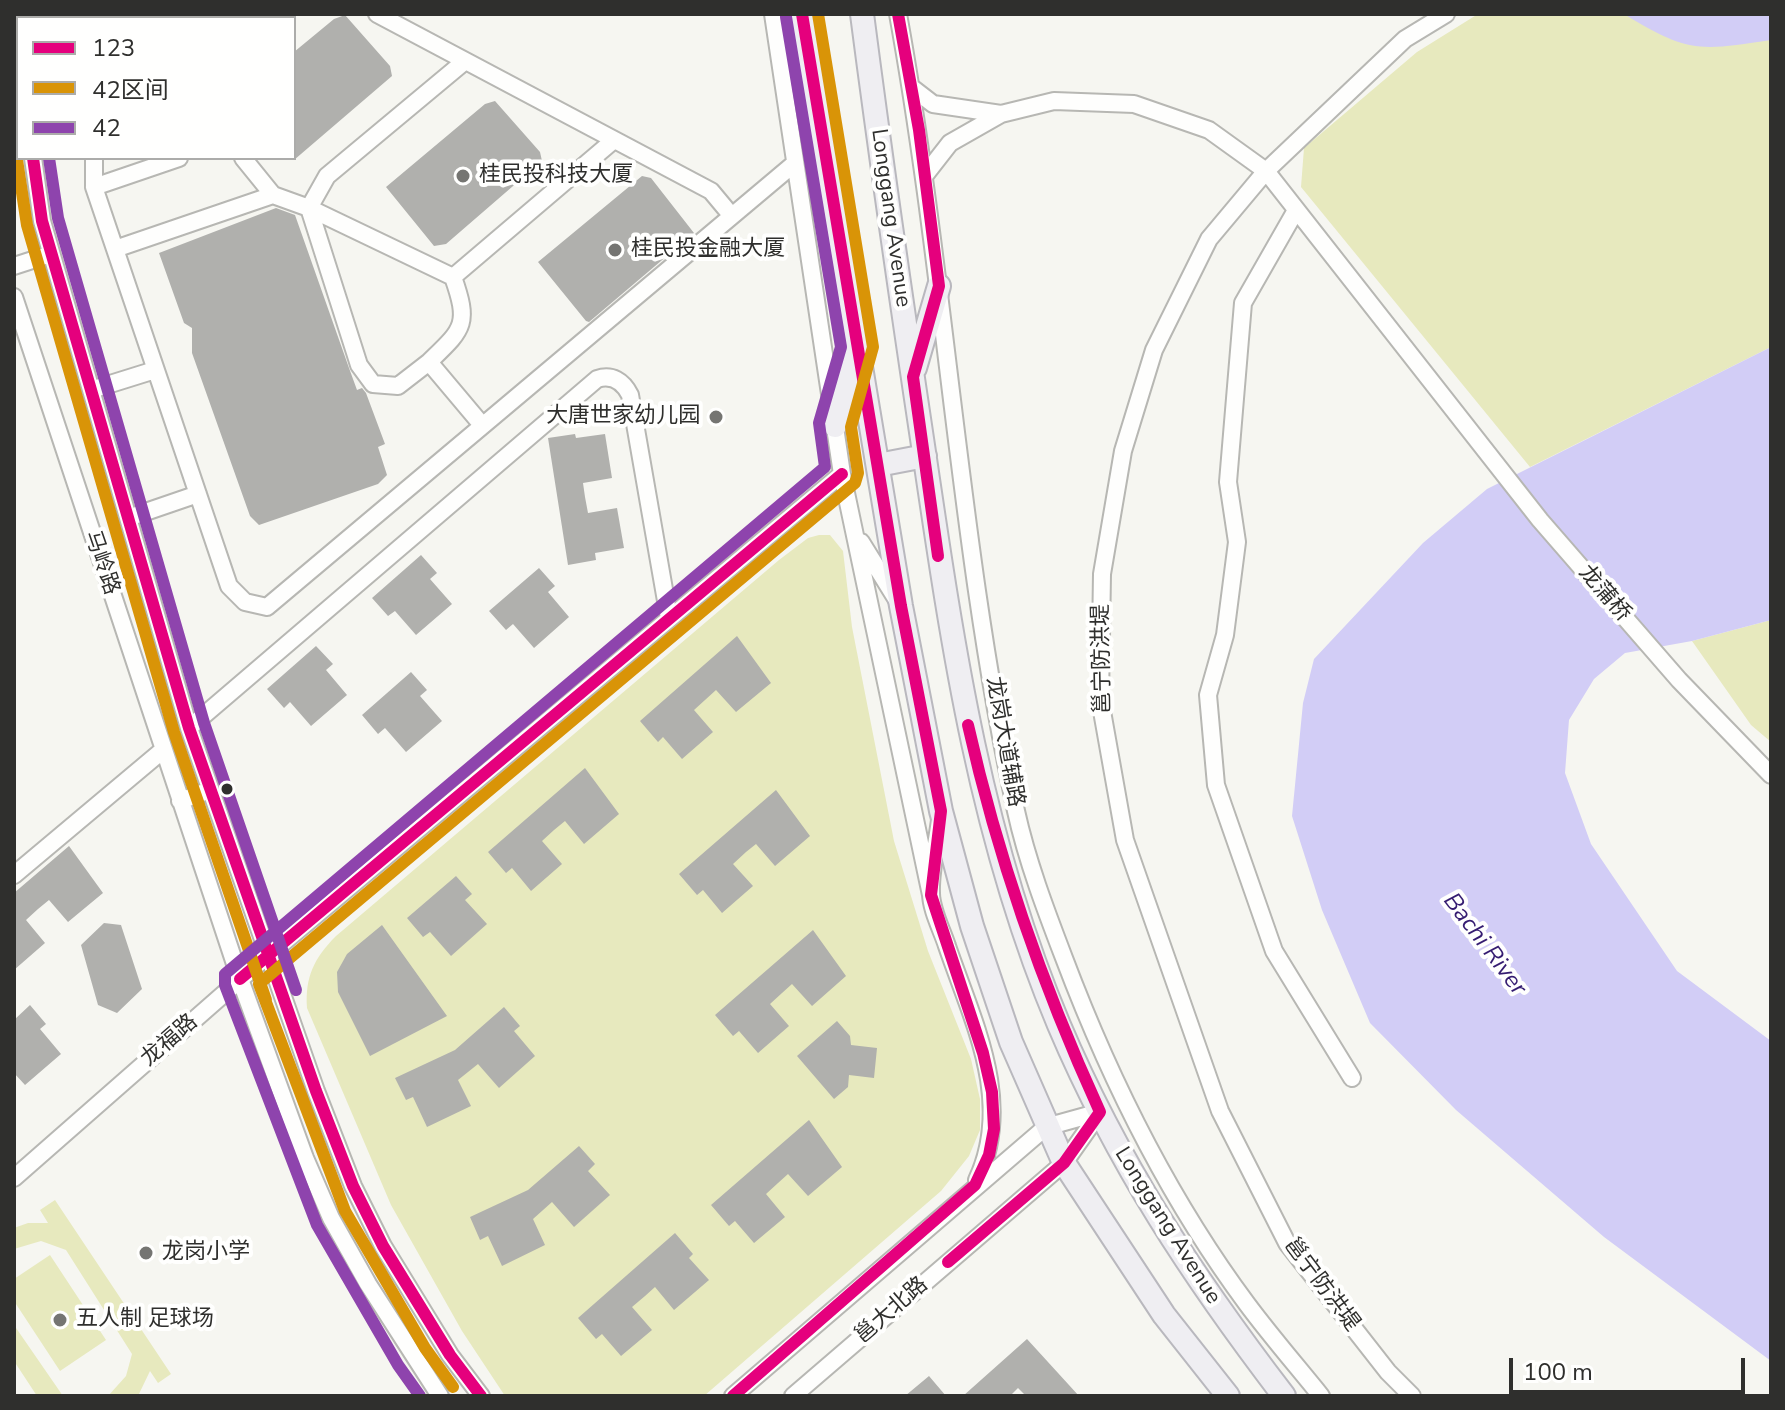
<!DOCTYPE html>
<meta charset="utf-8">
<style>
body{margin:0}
#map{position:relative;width:1785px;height:1410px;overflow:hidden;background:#f6f6f1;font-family:"Nunito Sans","Noto Sans SC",sans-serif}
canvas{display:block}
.frame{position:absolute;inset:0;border:16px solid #2f2f2d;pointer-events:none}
.legend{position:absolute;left:16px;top:16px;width:280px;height:144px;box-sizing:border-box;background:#fffffe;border:2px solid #acacaa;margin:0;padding:10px 14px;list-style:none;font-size:24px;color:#2f2f2d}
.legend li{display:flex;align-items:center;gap:16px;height:40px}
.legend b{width:40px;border:2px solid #acacaa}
.scale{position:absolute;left:1509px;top:1358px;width:236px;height:36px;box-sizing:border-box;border:4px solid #2f2f2d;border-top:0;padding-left:10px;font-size:24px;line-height:28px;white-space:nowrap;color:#2f2f2d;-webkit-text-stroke:6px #fffffe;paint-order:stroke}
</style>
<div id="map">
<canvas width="1785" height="1410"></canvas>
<div class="frame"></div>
<ul class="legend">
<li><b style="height:10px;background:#e5007d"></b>123</li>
<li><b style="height:10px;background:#d99407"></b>42区间</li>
<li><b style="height:10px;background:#8e44ad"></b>42</li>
</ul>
<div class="scale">100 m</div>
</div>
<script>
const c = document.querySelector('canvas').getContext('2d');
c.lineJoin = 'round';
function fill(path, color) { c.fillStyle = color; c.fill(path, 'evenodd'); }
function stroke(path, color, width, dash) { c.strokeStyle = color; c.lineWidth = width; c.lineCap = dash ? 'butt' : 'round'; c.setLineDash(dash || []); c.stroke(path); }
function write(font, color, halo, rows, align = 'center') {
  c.font = font + ' "Nunito Sans","Noto Sans SC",sans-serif'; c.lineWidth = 8; c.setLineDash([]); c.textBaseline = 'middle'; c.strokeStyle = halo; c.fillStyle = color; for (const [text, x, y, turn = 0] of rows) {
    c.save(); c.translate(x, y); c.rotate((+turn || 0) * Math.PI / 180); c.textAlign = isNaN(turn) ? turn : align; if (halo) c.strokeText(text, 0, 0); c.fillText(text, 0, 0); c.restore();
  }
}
const green = new Path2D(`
 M1478,14H1771V347L1530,467L1301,187L1304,148L1417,52Z
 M819,535H830L843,551L852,627L894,841L928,951L971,1059L980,1099V1130L969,1156L941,1191L704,1396H505L462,1331L391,1205L307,1008C305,977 314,958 336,936L779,560L808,538Z
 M1771,620V742L1751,725L1692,641Z
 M55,1200L171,1374L158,1383L150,1371L138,1396H108L126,1376L132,1354L66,1250L41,1241L14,1249V1228L28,1223H48L40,1210Z
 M50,1255L106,1340L60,1371L14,1301V1279Z
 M14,1325L63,1396H37L14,1361Z`);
const water = new Path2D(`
 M1624,14H1771V40C1698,51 1688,53 1624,14Z
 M1771,347V620L1692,641L1625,653L1594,679L1569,720L1565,773L1591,844L1677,971L1771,1041V1361L1604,1237L1456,1110L1370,1023L1322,910L1292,816L1303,703L1314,659L1423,543L1487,489Z`);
const building = new Path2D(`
 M345,15L390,66L392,76L294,160V52L334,19Z
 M495,101L540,152L542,161L446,244L434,246L386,187L485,104Z
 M642,176L651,178L694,233L589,322L586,321L538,262Z
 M276,208L295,215L349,368L357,390L362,388L366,393L385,444L378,447L387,475L378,484L259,525L250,516L192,353V328L184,323L159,253Z
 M575,434L576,438L605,434L612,478L583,483L585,497L588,513L617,508L624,548L595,553L596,560L568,565L548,438Z
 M421,555L437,573L430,579L452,604L416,635L395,611L388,616L372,598Z
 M539,568L555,586L548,592L569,617L534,648L513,624L506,630L489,611Z
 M737,636L771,683L736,712L716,690L694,710L713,732L682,759L663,737L658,742L640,721Z
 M316,646L333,664L326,670L347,695L311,726L290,702L284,708L267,689Z
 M411,672L427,690L420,696L442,721L406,752L385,728L378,734L362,715Z
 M585,768L619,814L584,844L565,821L554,830L542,841L562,864L531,891L512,868L506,873L488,852Z
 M776,790L810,836L775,866L756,844L746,852L733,864L753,886L722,913L703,890L697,895L679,874Z
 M69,846L103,893L68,922L49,900L38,909L26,920L45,943L14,970V893Z
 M456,876L472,894L465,900L487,924L451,956L430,932L423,937L407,918Z
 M104,923L121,925L142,989L117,1013L98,1005L81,945Z
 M382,925L447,1016L370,1056L338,992L337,972L347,954Z
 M813,930L846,976L812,1006L792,984L782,993L770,1004L789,1026L758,1053L739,1031L733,1036L715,1015Z
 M30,1005L46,1024L40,1029L61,1054L25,1085L14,1073V1020Z
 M504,1007L520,1026L514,1031L535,1056L499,1088L478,1064L458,1080L471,1106L427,1127L413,1097L406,1100L395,1078L455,1050Z
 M837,1021L850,1036L851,1045L877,1048L874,1078L849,1075L848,1087L834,1099L797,1056Z
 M809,1120L842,1167L808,1196L788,1174L778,1183L766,1194L785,1217L754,1243L735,1221L729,1226L711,1205Z
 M579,1146L595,1164L588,1171L610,1195L574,1227L552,1202L533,1219L545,1245L502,1266L488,1236L480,1240L470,1217L528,1190Z
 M675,1233L693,1254L689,1258L709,1280L674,1310L655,1287L645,1296L632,1307L652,1330L621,1356L602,1334L596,1339L578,1318Z
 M1027,1339L1079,1396H1026L1018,1388L1010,1396H963Z
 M929,1376L946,1396H905Z`);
const minor = new Path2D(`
 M377,14L711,191L731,215
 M773,14L842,474L931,895
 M898,14C946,278 959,549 1016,811C1027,861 1046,911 1064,958C1110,1080 1169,1199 1247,1304C1270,1335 1296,1365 1321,1396
 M94,18L98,14
 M254,18L259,14
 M14,86L18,82
 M911,87L933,104L1001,114L950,143L925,175
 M1001,114L1054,101L1134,104L1209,130L1266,171L1540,520L1679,680L1771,775
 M33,158L42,221L189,728L316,1091L353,1186L383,1246L450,1355L481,1396
 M94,158V187L229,586L245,602L267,607L795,163
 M243,158L273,195L309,208L327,176L465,61
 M94,187L179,158
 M1295,212L1243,303L1228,482L1237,542L1225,635L1208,695L1216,785L1274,951L1352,1078
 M115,249L273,195
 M14,266L51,254
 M453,277L614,140
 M14,297L240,979L305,1158L331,1218L368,1284L440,1396
 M429,362L398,386L373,384L359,365L309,208L453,277C470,325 463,329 429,362L482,425
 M91,390L155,370
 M128,518L198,494
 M861,542L897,600
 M189,728L597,379C612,374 623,381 630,395L669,618
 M180,801L210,790
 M940,820C937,844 930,870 931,893C931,910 942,930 947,946C973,1022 1014,1101 977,1180
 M14,875L163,750
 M14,1178L267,956L842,474
 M733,1396L1046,1127L1100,1112
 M793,1396L1064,1163L1100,1112
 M1412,1396L1388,1372L1287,1243L1220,1111L1125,840L1100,700L1102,574L1123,451L1154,350L1209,239L1266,171L1405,39L1446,14`);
const major = new Path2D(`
 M802,14L901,606L941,811L972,926L1011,1042L1064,1163L1164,1315L1228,1396
 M862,14C881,160 902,306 924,452C953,649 981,840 1059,1025C1118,1164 1193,1277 1284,1396
 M39,18L44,14
 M73,18L75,14
 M14,38L18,35
 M915,368L939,286
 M835,426L856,353
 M878,465L925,456`);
const bus1 = new Path2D(`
 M898,14L919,130L939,286L913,377L938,556
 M33,158L42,221L189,728L316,1091L353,1186L383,1246L450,1355L481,1396
 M968,725C998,859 1043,987 1100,1112
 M240,979L842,474
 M948,1262L1064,1163L1100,1112
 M733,1396L975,1185L989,1155L994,1129L992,1092L983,1053L931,895L941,811L901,606L802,14`);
const bus2 = new Path2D(`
 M17,160L27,225L174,732L266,1000
 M453,1387L425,1348L345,1211L259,984L855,483L858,473L851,427L873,347L818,14`);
const bus3 = new Path2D(`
 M49,158L58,218L204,723L296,990
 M420,1396L398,1365L317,1225L225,985V974L825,467L819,423L841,347L786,17`);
const markers = [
 [463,176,8,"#757572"],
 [615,250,8,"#757572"],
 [716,417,8,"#757572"],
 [227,789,7,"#2f2f2d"],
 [146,1253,8,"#757572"],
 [60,1320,8,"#757572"]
];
const poiNames = [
 ["桂民投科技大厦",479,176],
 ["桂民投金融大厦",631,250],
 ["大唐世家幼儿园",700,417,"right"],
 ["龙岗小学",162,1253],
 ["五人制 足球场",76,1320]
];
const streetNames = [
 ["Longgang Avenue",890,218,82],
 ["马岭路",101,563,71],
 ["龙蒲桥",1604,594,49],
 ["邕宁防洪堤",1103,659,-91],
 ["龙岗大道辅路",1004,742,80],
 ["龙福路",170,1041,-41],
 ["Longgang Avenue",1167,1226,58],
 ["邕宁防洪堤",1321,1285,53],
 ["邕大北路",892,1311,-41]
];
const waterNames = [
 ["Bachi River",1484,945,53]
];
fill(green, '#e7e9be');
fill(water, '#d2cdf6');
fill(building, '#b0b0ad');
stroke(minor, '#b7b7b3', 20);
stroke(major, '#b9b8be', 26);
stroke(minor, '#fefefd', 16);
stroke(major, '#efeef2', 22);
stroke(bus1, '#e5007d', 12);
stroke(bus2, '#d99407', 12);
stroke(bus3, '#8e44ad', 12);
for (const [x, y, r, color] of markers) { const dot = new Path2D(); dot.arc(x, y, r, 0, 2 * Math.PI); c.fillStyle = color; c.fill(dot); stroke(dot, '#fffffe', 3); }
write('22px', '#2f2f2d', '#fffffe', poiNames, 'left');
write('22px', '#2f2f2d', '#fffffe', streetNames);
write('italic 24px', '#351c71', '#fffffe', waterNames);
</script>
